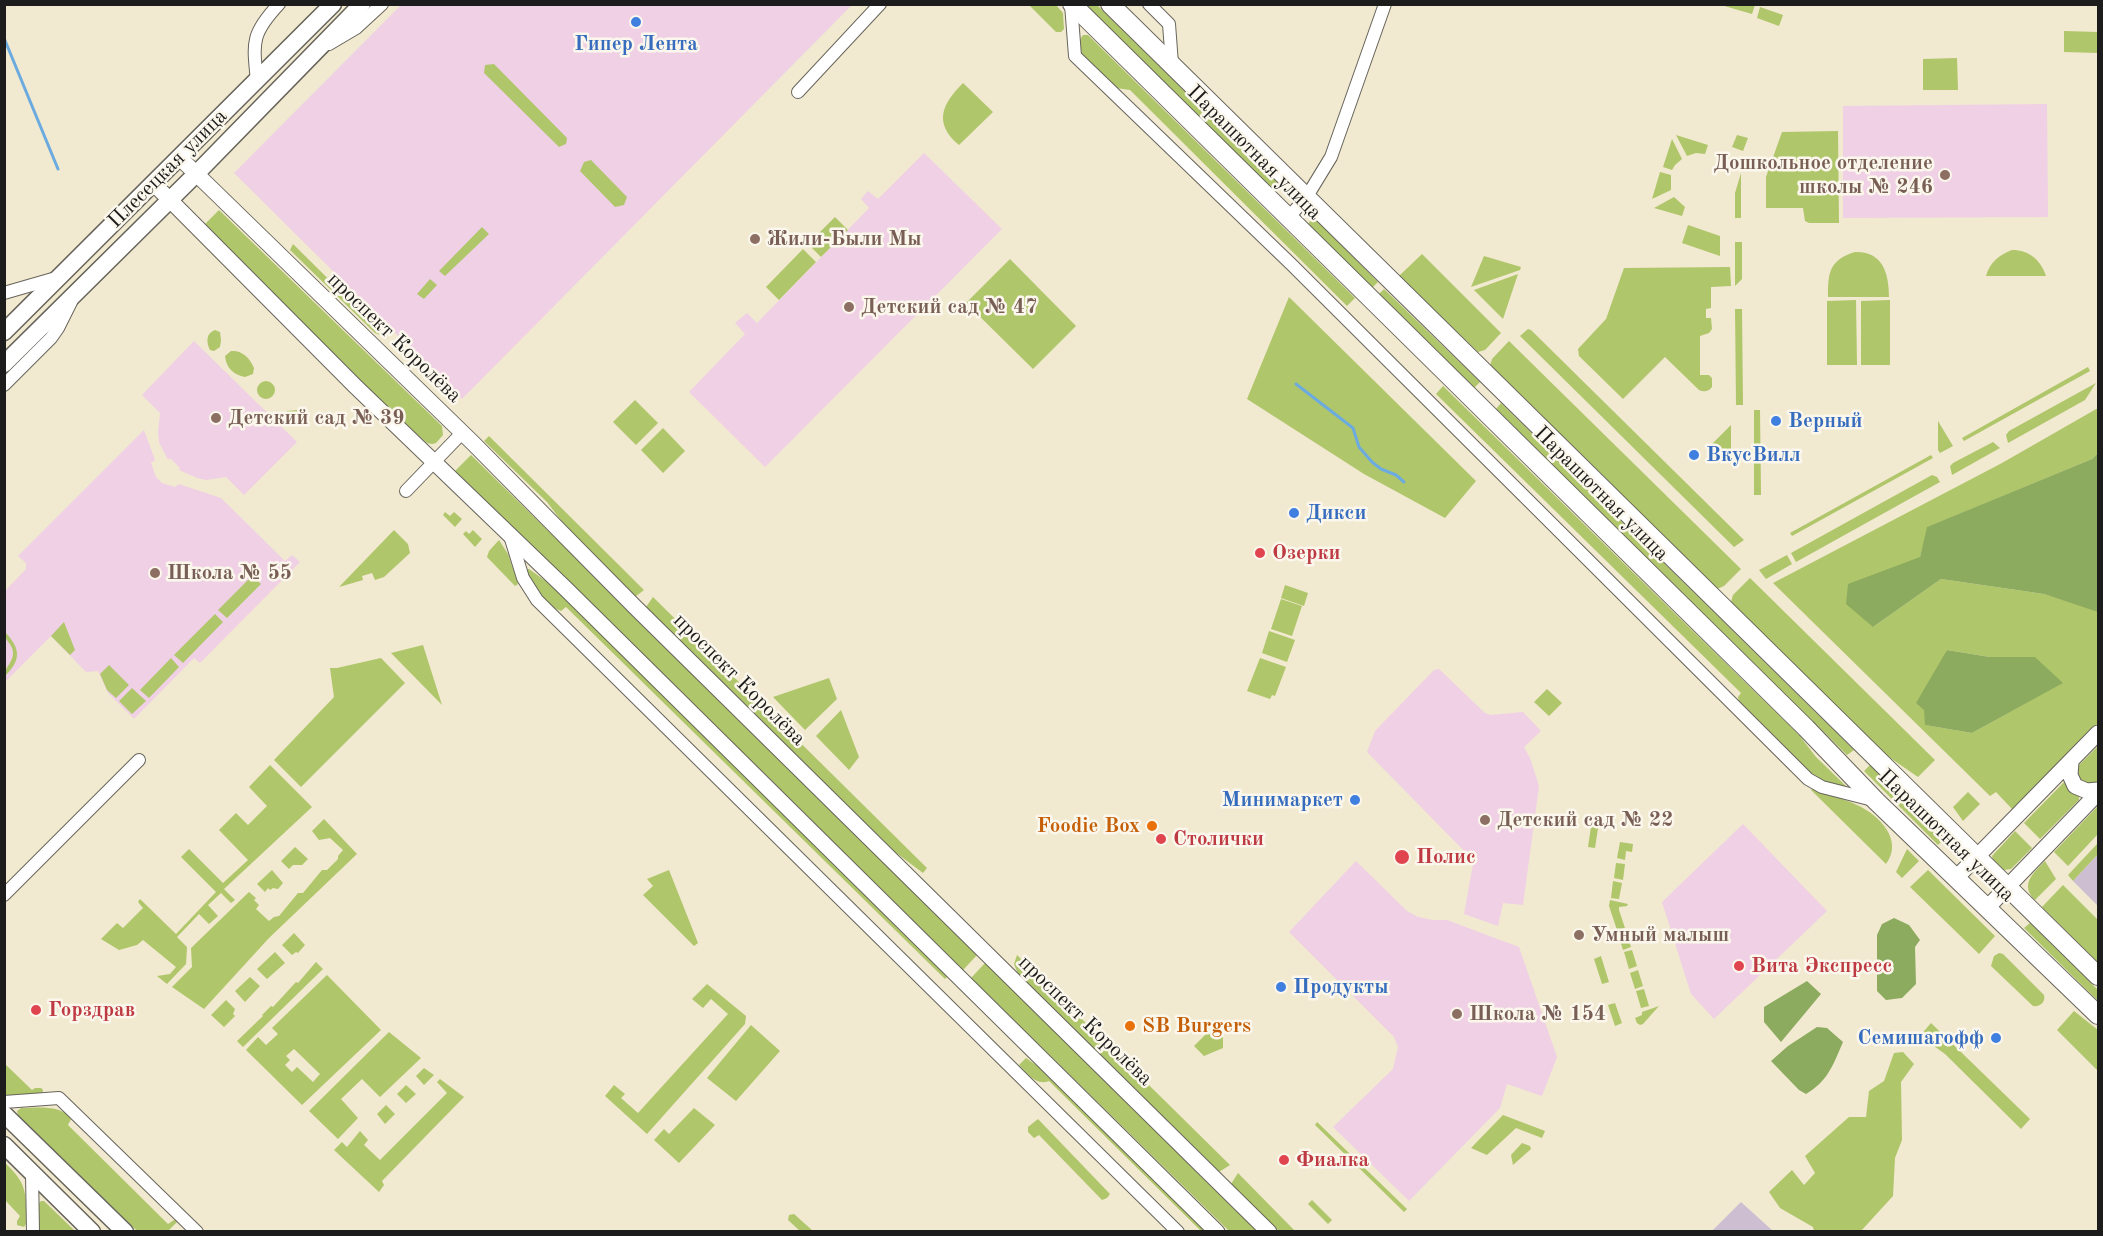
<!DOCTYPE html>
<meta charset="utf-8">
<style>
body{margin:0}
#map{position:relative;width:2103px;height:1236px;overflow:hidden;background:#f1e9d0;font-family:"Old Standard TT",serif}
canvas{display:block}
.frame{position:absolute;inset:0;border:6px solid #1c1c1c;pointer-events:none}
</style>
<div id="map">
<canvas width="2103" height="1236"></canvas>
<div class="frame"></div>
</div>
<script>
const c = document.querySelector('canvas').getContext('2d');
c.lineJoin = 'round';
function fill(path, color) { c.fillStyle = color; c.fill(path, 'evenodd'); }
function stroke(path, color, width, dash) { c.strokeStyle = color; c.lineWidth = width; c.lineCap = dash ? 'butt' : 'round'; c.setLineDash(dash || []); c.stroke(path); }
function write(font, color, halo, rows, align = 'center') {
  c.font = font + ' "Old Standard TT",serif'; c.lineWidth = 5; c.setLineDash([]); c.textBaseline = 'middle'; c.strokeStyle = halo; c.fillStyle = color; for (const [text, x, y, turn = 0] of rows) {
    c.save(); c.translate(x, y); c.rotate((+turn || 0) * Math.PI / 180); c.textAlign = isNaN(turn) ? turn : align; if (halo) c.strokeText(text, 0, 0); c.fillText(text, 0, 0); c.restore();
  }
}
const built = new Path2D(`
 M401,5H852L462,399L234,173Z
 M2047,104L2048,217L1843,218V106Z
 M924,153L1002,229L765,467L689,392L745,334L735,323L747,313L757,323L869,208L861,199L868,191L878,199Z
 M194,341L297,442L244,495L226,477L206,480L197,478L179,470L180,468L170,458L168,460L159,442L158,432L160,413L142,395Z
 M144,430L155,460L151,463L156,477L162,483L175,487L179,484L221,498L285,561L292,555L300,562L200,663L194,658L134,719L108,693L98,671L86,672L51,636L5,682V591L26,569V563L18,556Z
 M1439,669L1485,713L1491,715L1523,712L1541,731L1524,747L1530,758L1539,786L1523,905L1503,903L1498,926L1464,914L1473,864L1472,859L1367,752L1375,731L1434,670Z
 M1743,824L1827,911L1714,1019L1691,994L1662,902Z
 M1356,861L1407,911L1418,917L1433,920H1447L1519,947L1557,1057L1542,1096L1507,1084L1500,1108L1409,1201L1333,1127L1393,1069L1398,1047L1394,1037L1289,932Z`);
const industrial = new Path2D(`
 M2098,854V906L2073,881Z
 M1741,1202L1773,1231H1712Z`);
const green = new Path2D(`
 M1753,4L1755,5L1752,14L1721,5Z
 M1029,5H1056L1063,13L1064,29L1061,32H1056Z
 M1084,5H1097L1277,182L1271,188Z
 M1760,7L1783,15L1779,26L1757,18Z
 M2064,31L2098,32V53L2064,52Z
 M1083,35H1088L1355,298L1347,306L1130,90L1116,88L1082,56C1080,49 1078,41 1083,35Z
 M1957,58L1958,90H1923V59Z
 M494,64L567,138L566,144L559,147L484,73L485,65Z
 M963,83L993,112L959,145C933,123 942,104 963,83Z
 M1838,131L1839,223H1809L1805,221L1803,208H1766V177L1782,132Z
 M1676,135L1708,145L1705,154L1696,153L1687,156Z
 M1737,135L1748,138L1743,151L1732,147Z
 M1672,139L1682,159L1675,165L1672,170L1663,167Z
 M591,160L627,197L624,205L615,207L580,171L584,162Z
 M1660,172L1671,175V190L1652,199Z
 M1741,173V218H1735V193Z
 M1674,197L1685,207L1682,216L1654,208Z
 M219,210L442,426L443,435L436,443L432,444L427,443L391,412L204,225Z
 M835,217L848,230L821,257L808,244Z
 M1313,217L1378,282L1372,288L1308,224Z
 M1688,225L1720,236V256L1682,243Z
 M482,227L489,234L445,276L439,271Z
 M1735,242H1742V279L1735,286Z
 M293,244L388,338L375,333L290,250Z
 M803,249L816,262L779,300L766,287Z
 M2012,250C2029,250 2041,260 2046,276H1986C1990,262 1999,255 2012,250Z
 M1855,252C1883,251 1889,274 1889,297H1828C1828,273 1829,260 1855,252Z
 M1422,254L1501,333L1485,350L1478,352L1399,276Z
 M1484,256L1521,267L1520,270L1471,287Z
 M1010,259L1076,326L1033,369L966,303Z
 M1730,267L1731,286L1711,287V308L1706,309V318H1711L1712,329L1709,333L1700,336V375H1709L1712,378V387C1708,392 1704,392 1699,390L1665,357L1623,399L1579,356L1578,349L1606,319L1624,268Z
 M1518,274L1503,319L1474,290Z
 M430,279L437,285L424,299L417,294Z
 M1384,289L1480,382L1474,388L1379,294Z
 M1289,297L1476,481L1445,518L1364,474L1247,399Z
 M1856,300L1857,365H1827V301Z
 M1890,300V365H1861V301Z
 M1735,309H1742L1743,405H1736Z
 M1528,329L1531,330L1744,540L1734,547L1520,336Z
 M215,330L220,332L221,340L220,347L214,351L210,350C206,342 206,333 215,330Z
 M1509,341L1741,569L1724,586L1717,589L1490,366L1492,359Z
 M231,351C242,350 250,358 254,368L253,374L245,377C234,375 226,368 225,356Z
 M2088,367L2090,371L1964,441L1962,438Z
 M257 390a9 9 0 1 1 18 0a9 9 0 1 1-18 0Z
 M2096,383L2085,400L2008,443L2006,435L2009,431Z
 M1443,386L1799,735L1816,757L1846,786L1844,788L1828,783L1808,771L1739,703L1738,697L1741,693L1436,394Z
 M635,400L658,423L636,445L613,422Z
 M1501,403L1854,750L1847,755L1496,409Z
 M2098,408V453L2092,459L1928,527L1920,557L1873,627L1941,579L2044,594L2098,611V723L2012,809L1996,792L1990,796L1773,583L2002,463ZM1947,650L1990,657H2034L2062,683L1972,733L1926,725L1925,710Z
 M297,410L304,413L302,422L292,425L283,422L284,414L287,411Z
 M1754,410H1760L1761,495H1754Z
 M1938,421L1953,446L1940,453L1938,450Z
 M1731,425V464L1712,444Z
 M663,428L685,451L663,473L641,450Z
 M489,436L644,590L635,597L569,531L547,502L484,441Z
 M1993,442L2000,448L1952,475L1950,466L1953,463Z
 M471,455L978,954L963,970L455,471Z
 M1931,455L1933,458L1792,536L1790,533Z
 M1932,475L1937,477L1940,482L1796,562L1791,553Z
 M445,512L450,516L454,512L462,519L455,527L443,515Z
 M394,530L408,544L410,553L384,577L375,580L372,573L362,576L363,580L339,587Z
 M473,530L482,539L475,547L463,534L466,531L469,534Z
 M499,540L508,554L518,584L515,586L487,557L489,551Z
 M1787,555L1792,564L1766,579L1759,570Z
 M527,569H529L561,592L949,975L945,979L566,607L561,611C545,605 531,585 527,569Z
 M252,576L261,584L227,618L218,610Z
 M1750,578L1935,760L1918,777L1886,755L1731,602L1733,595Z
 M1285,585L1308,593L1304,606L1281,598Z
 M653,597L927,868L923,873L895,852L646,607Z
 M1281,599L1302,606L1292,636L1271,629Z
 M215,614L223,622L183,663L174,655Z
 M64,622L75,650L70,655L51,636Z
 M1269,631L1295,640L1287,662L1262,653Z
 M5,632C21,649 21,660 5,676C4,667 14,662 13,652C12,643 4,641 5,632Z
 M423,645L442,705L391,653Z
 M171,658L179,667L149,698L140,690Z
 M381,658L405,683L301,787L274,760L334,697L330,668H337Z
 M1260,658L1286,667L1275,696L1272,695L1270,699L1247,691Z
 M109,665L129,685L116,698L107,690L100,674Z
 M829,678L837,699L805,730L773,697Z
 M132,688L146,701L132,714L119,701Z
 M1547,689L1562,703L1549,716L1534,702Z
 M841,710L859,757L849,770L816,736Z
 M2098,746V780C2092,787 2088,785 2080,782L2076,771L2078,766Z
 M270,765L312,807L224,889L235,900L231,903L221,893L208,905L218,916L209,924L199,914L177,937L187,947L186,964L167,984L157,976L170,974L176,967L143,940L137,945L119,950L101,939L117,923L123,928L143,908L138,902L140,899L176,934L216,892L181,857L189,849L223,883L248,860L219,830L236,813L248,825L267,806L249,787Z
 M1870,765L1944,839L1938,845L1864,771Z
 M2064,782L2071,791L2079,796V800L2040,839L2024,823Z
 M1812,789C1827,795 1843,798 1857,805C1879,815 1904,840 1886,864L1811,790Z
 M1968,792L1980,804L1963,821L1953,807Z
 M2098,806V834L2068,866L2054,852Z
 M324,819L357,854L269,938L204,1009L172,987L192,967L191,948L249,892L256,898L254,900L259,905L256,909L269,921L274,917L279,916L298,893H303L322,870H327L338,859V856L343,850L330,838L319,840L312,831Z
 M1592,820L1599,822L1595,848L1588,847Z
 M2015,831L2032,848L2011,869L2004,870L1993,860L1992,856Z
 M1620,842L1633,844L1632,852L1626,851L1625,860L1617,858Z
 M2098,843V854L2073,881L2068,875Z
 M295,847L308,859L302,865H293L289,869L281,861Z
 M1907,849L1919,861L1902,878L1896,872Z
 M2045,861L2056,879L2035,900C2019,885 2034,872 2045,861Z
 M1616,863L1625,864L1623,880L1614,878Z
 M272,870L283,883L278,889L273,888L270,890L268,888L265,892L257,884Z
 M669,870L698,943L694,946L643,895L653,886L647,879Z
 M1928,870L1995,936L1979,954L1910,887Z
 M1613,881L1622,883L1619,899L1611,898Z
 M2063,885L2098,920V963L2042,907Z
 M1610,900L1628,904L1627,906L1619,907V910L1625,928L1617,930L1609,906Z
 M2030,923L2098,990V1001L2024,928Z
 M1626,931L1631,947L1623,950L1618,934Z
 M294,933L305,945L298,953L296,952L292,955L282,945Z
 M1632,950L1637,966L1629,969L1624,952Z
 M275,952L285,963L267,979L257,969Z
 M1999,953L2003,954L2044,995C2046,1002 2040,1007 2033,1006L1991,966L1994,956Z
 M1017,955L1230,1165L1219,1172L1018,974L1014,964Z
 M1601,956L1609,982L1602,984L1594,959Z
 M316,962L323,969L243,1047L237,1041L263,1016L262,1015L271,1006L273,1007L296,982L298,983Z
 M986,962L1260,1231H1229L971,978Z
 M1638,970L1643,986L1635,989L1630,973Z
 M327,975L381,1030L302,1105L246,1050L258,1037L266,1045L278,1034L272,1028ZM294,1049L320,1074L313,1082L297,1067L292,1072L285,1065L290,1060L286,1056Z
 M250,977L260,986L245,1002L235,991Z
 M707,984L746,1016L745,1024L647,1134L605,1096L614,1085L625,1094L621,1098L638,1113L728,1014L711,999L703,1008L692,999Z
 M1644,989L1649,1006L1641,1008L1636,991Z
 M226,1000L235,1009L233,1014L235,1016L224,1027L211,1015Z
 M1615,1003L1622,1023L1615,1026L1608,1005Z
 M1659,1006L1643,1024L1640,1025L1637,1023L1635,1018L1642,1015V1012Z
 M2074,1011L2098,1030V1071L2057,1030Z
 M1931,1023L2030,1119L2021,1129L1945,1054L1920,1036Z
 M751,1025L780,1051L736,1101L707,1078Z
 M389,1032L421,1058L380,1097L362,1079L341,1099L358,1118L338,1139L309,1111Z
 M1208,1032L1223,1034V1048L1204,1056L1194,1046Z
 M1903,1052L1914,1064L1901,1082L1902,1140L1895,1158L1893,1196L1861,1231H1814L1813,1227L1780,1208L1769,1192L1792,1170L1804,1185L1815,1173L1805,1156L1849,1117H1866L1869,1091L1884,1081L1894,1053Z
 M1026,1058L1053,1077L1208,1231H1201L1049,1081C1036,1086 1028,1074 1019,1065Z
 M4,1063L32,1090L35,1088H41L43,1090L42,1095H5Z
 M424,1068L434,1075L424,1085L416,1076Z
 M440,1079L464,1097L382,1181L384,1185L379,1192L334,1150L342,1142L347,1147L360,1131L368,1140L364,1145L380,1160L447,1093L437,1082Z
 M406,1085L416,1094L406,1103L397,1094Z
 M386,1105L395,1114L385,1124L377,1114Z
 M21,1108C38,1108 60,1104 71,1119L68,1125L168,1224L174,1220L178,1221L168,1231H137L18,1115L17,1111Z
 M694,1108L715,1125L679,1163L654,1140L664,1129L669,1134Z
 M1503,1115L1545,1131L1542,1138L1516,1128L1487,1155L1471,1148Z
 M1038,1119L1110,1194L1107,1198L1102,1200L1039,1135L1034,1138L1028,1132V1127Z
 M1317,1122L1407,1209L1404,1212L1315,1125Z
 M1522,1143L1530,1146L1531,1149L1513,1165L1511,1155Z
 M4,1162C28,1184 26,1193 26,1224L24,1227L17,1225V1221L20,1216L5,1200Z
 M1238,1173L1295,1231H1296H1279L1231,1184Z
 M1312,1200L1332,1220L1328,1224L1308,1204Z
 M41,1201H44L75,1231H38V1204Z
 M794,1214L813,1231H800L788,1220L789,1215Z`);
const forest = new Path2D(`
 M2098,453V612L2044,594L1941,579L1873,627L1846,604L1848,584L1920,557L1927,527L2092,459Z
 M1947,650L1990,657H2035L2063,683L1972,733L1925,725L1924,710L1916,703Z
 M1894,918L1909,925L1920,940L1915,947L1916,984L1902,998L1886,1000L1877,991V935L1882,924Z
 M1807,981L1821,994L1781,1042L1764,1022V1007Z
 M1817,1027L1827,1028L1843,1042C1833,1065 1828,1081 1806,1094L1799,1090L1771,1061L1788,1046Z`);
const stream = new Path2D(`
 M4,38L58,169
 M1296,384L1353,428L1359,447L1372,462L1381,469L1396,475L1404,482`);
const minor = new Path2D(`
 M1071,4L1075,56L1292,265L1808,779L1822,787L1873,800
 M1149,4L1169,24L1172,64
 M329,44L356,28L382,4
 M257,81C253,42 251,34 279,4
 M798,92L880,4
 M1288,218L1306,198L1331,157L1385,4
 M4,293L56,278
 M4,385L51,338L58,328L71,302
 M406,491L462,433
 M511,539L523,578L537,600L1178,1232
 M4,895L139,760
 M4,1102L59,1098L197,1232
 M32,1173L33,1232`);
const tertiary = new Path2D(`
 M180,158L474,444L635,607L1269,1232
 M154,184L355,386L565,588L1217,1232
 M2071,762L2070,775L2075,786L2087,791L2098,790
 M1956,878L2098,733
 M1987,908L2098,793`);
const secondary = new Path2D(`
 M4,332L333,4
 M4,364L196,174L362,4
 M4,1114L125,1232
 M4,1145L92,1232`);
const primary = new Path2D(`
 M1072,4L1806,728L1876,801L2098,1015
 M1110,4L2098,976`);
const markers = [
 [636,22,6,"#3f7fe0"],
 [1945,175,6,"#8d6e63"],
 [755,239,6,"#8d6e63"],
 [849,307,6,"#8d6e63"],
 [216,418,6,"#8d6e63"],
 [1776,421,6,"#3f7fe0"],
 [1694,455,6,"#3f7fe0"],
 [1294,513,6,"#3f7fe0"],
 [1260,553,6,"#e0444e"],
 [155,573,6,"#8d6e63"],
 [1355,800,6,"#3f7fe0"],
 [1485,820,6,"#8d6e63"],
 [1152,826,6,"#e8710a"],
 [1161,839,6,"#e0444e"],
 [1402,857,8,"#e0444e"],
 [1579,935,6,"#8d6e63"],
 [1739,966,6,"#e0444e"],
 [1281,987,6,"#3f7fe0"],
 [36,1010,6,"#e0444e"],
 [1457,1014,6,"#8d6e63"],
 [1130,1026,6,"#e8710a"],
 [1996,1038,6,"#3f7fe0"],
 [1284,1160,6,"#e0444e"]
];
const shopNames = [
 ["Гипер Лента",636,44,"center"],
 ["Верный",1788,421],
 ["ВкусВилл",1706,455],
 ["Дикси",1306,513],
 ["Минимаркет",1343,800,"right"],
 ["Продукты",1293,987],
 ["Семишагофф",1984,1038,"right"]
];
const streetNames = [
 ["Парашютная улица",1254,153,45],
 ["Плесецкая улица",168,169,-45],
 ["проспект Королёва",394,338,44],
 ["Парашютная улица",1601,494,45],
 ["проспект Королёва",739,680,45],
 ["Парашютная улица",1946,836,44],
 ["проспект Королёва",1085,1021,44]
];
const educationNames = [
 ["Дошкольное отделение",1933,163,"right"],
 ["школы № 246",1933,187,"right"],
 ["Жили-Были Мы",767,239],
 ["Детский сад № 47",861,307],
 ["Детский сад № 39",228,418],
 ["Школа № 55",167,573],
 ["Детский сад № 22",1497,820],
 ["Умный малыш",1591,935],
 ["Школа № 154",1469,1014]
];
const healthNames = [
 ["Озерки",1272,553],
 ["Столички",1173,839],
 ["Полис",1416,857],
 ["Вита Экспресс",1751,966],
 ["Горздрав",48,1010],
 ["Фиалка",1296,1160]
];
const foodNames = [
 ["Foodie Box",1140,826],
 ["SB Burgers",1142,1026,"left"]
];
fill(built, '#f0d0e5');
fill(industrial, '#cebed2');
fill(green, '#b0c66a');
fill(forest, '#8cab5e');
stroke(stream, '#6cabdf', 3);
stroke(minor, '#67645b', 14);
stroke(tertiary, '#67645b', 17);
stroke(secondary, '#67645b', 19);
stroke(primary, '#67645b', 20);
stroke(minor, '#fff', 12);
stroke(tertiary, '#fff', 15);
stroke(secondary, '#fff', 16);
stroke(primary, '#fff', 18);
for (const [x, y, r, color] of markers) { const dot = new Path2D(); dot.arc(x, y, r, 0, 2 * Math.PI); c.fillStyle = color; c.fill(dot); stroke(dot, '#fbf7ec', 2); }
write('bold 21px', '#366cbe', '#fbf7ec', shopNames, 'left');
write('21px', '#1c1c1c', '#fbf7ec', streetNames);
write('bold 21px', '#785e54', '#fbf7ec', educationNames, 'left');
write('bold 21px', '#be3a42', '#fbf7ec', healthNames, 'left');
write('bold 21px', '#c56008', '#fbf7ec', foodNames, 'right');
</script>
